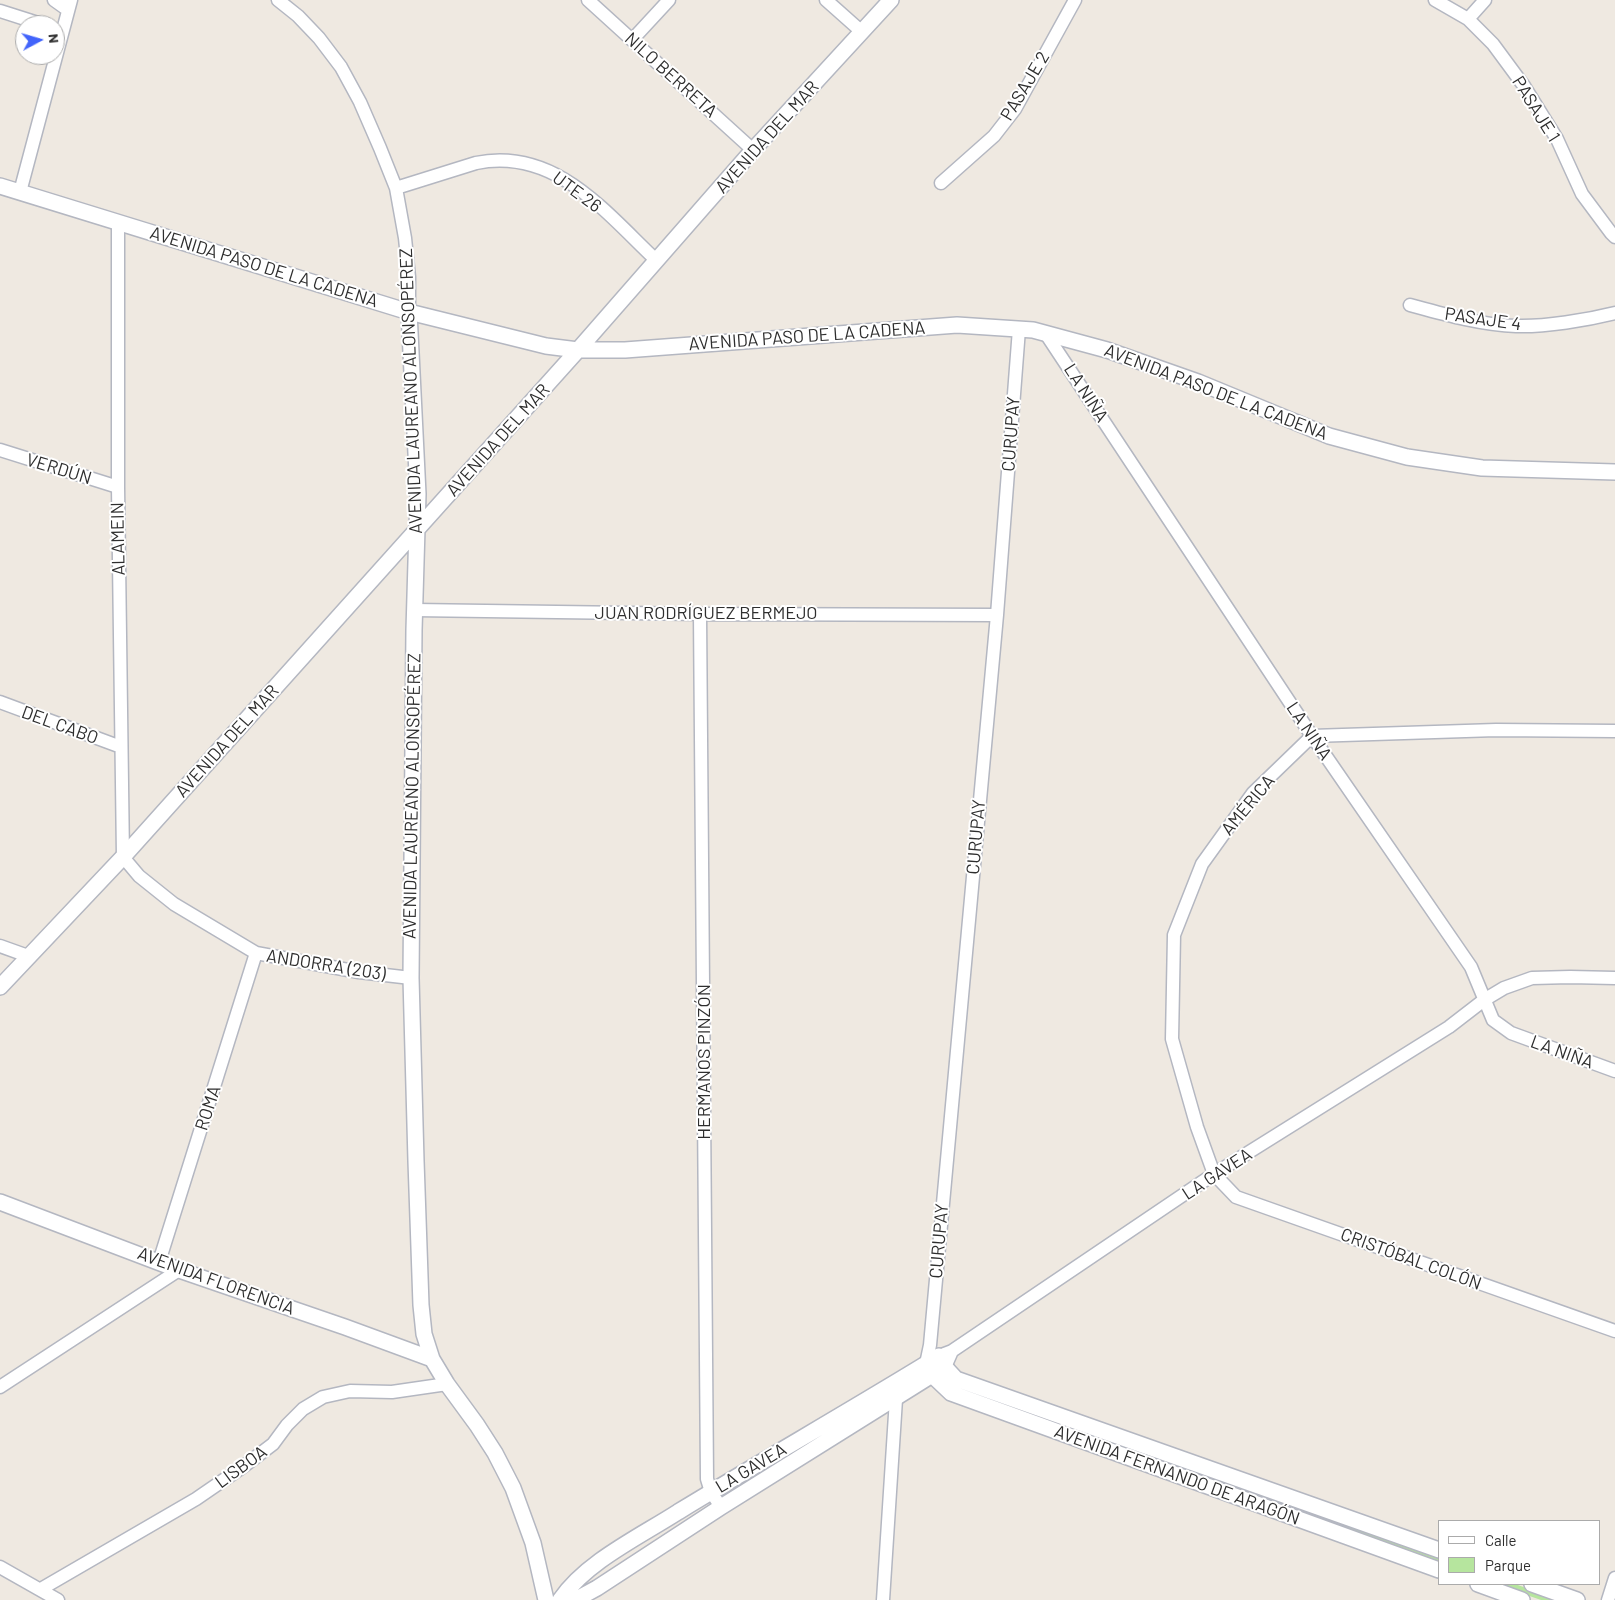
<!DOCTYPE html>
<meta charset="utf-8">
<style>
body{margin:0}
#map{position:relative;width:1615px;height:1600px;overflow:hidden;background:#efe9e1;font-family:Barlow,sans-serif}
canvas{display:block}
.legend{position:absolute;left:1438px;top:1520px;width:162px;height:65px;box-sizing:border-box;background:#fff;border:1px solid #ababab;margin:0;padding:6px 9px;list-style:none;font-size:15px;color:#2e2e2e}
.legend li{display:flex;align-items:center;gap:10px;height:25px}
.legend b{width:25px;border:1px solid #ababab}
.north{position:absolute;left:15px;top:15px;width:50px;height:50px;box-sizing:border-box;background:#fff;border:1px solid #ababab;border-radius:50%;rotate:84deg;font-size:14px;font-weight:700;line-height:20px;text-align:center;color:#2e2e2e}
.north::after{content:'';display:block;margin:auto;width:18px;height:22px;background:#4264fb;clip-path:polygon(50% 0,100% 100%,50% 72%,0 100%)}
</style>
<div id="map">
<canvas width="1615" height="1600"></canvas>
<ul class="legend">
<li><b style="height:6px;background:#fff"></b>Calle</li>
<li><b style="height:14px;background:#b6e59e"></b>Parque</li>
</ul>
<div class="north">N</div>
</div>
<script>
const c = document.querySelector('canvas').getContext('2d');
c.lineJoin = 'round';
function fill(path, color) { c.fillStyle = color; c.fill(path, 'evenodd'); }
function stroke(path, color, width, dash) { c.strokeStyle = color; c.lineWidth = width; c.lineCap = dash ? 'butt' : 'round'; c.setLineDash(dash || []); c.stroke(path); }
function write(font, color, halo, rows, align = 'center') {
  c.font = font + ' Barlow,sans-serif'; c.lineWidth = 4; c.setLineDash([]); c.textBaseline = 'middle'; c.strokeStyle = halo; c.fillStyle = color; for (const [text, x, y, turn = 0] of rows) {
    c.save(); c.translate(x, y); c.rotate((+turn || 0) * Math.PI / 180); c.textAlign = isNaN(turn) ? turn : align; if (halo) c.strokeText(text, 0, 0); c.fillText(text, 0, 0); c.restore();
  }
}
const green = new Path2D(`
 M954,1384L1439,1556V1564L955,1390Z
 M1495,1584H1515L1560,1600H1541Z`);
const minor = new Path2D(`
 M54,0L68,10
 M278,0L298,16L319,38L341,67L360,102L380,148L396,188L405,238L409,277V312
 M588,0L753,150
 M826,0L862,32
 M1435,0L1468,19L1493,44L1524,86L1557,139L1582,194L1611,233L1615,237
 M0,11L44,25
 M1468,19L1485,0
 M632,40L669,0
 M941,183L994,136L1015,109L1075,0
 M396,188L476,163C555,147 605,212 656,260
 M20,192L71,0
 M118,222V487L123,857L139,876L174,904L256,953L359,972L411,978
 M1410,305C1443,314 1481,325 1516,326C1545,327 1587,320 1615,313
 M1046,334L1312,736L1471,967L1493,1020L1511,1033L1615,1071
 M0,450L118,487
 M414,610L700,614L997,615
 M700,614L707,1479L711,1492L721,1507
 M0,702L121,747
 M1615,731L1496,730L1312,736L1253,793L1202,864L1174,935L1172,1039L1197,1127L1214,1174L1236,1197L1615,1331
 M0,946L28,956
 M159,1262L256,953
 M952,1351L945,1367L932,1375L926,1364L930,1345L997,615L1019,329
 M944,1354L952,1351L1214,1174L1449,1027L1484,1000L1504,988L1532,978L1570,977L1615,978
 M0,1387L179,1270
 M0,1567L58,1600
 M41,1589L196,1499L244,1466L273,1444L287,1425L303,1409L323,1397L350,1391L392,1392L447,1384
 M883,1600L896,1399L892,1393
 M1608,1600L1615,1578`);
const tertiary = new Path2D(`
 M0,186L409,312L546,346L578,350H625L957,325L1033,330L1107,350L1198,382L1329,436L1407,457L1482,468L1615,472
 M409,312L418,494L414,630L411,978L416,1161L421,1305L424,1334L432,1359L447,1384L477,1425L495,1453L513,1488L533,1543L546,1600
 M0,987L123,857L578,350L753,150L891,0
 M0,1202L179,1270L345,1327L432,1359
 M1478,1584L1522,1600
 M1532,1584L1577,1600
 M560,1600C586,1562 639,1537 678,1512C765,1459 853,1409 939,1356L945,1367L956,1379L1439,1550
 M575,1600L597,1588L721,1507L932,1375L951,1393L1439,1570`);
const streetNames = [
 ["NILO BERRETA",671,75,42],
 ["PASAJE 2",1025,86,-59],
 ["PASAJE 1",1536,109,58],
 ["AVENIDA DEL MAR",767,137,-48],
 ["UTE 26",577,192,36],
 ["AVENIDA PASO DE LA CADENA",264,267,17],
 ["PASAJE 4",1483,319,8],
 ["AVENIDA PASO DE LA CADENA",807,336,-4],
 ["AVENIDA LAUREANO ALONSOPÉREZ",411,391,-92],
 ["AVENIDA PASO DE LA CADENA",1216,392,21],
 ["LA NIÑA",1086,393,57],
 ["CURUPAY",1011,434,-86],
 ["AVENIDA DEL MAR",498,440,-48],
 ["VERDÚN",59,469,17],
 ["ALAMEIN",118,539,-91],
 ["JUAN RODRÍGUEZ BERMEJO",706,613],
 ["DEL CABO",60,725,20],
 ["LA NIÑA",1309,731,56],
 ["AVENIDA DEL MAR",227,741,-48],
 ["AVENIDA LAUREANO ALONSOPÉREZ",412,796,-89],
 ["AMÉRICA",1248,805,-50],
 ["CURUPAY",976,837,-85],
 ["ANDORRA (203)",326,965,9],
 ["LA NIÑA",1562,1052,20],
 ["HERMANOS PINZÓN",704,1062,-90],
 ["ROMA",208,1108,-72],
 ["LA GAVEA",1217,1174,-33],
 ["CURUPAY",939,1241,-85],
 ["CRISTÓBAL COLÓN",1411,1259,20],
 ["AVENIDA FLORENCIA",216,1281,20],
 ["LISBOA",241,1467,-36],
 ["LA GAVEA",751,1468,-31],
 ["AVENIDA FERNANDO DE ARAGÓN",1177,1475,20]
];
fill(green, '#b6e59e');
stroke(minor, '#b4b7c1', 15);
stroke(tertiary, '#b4b7c1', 18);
stroke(minor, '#fff', 12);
stroke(tertiary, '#fff', 15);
write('18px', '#2e2e2e', '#fff', streetNames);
</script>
